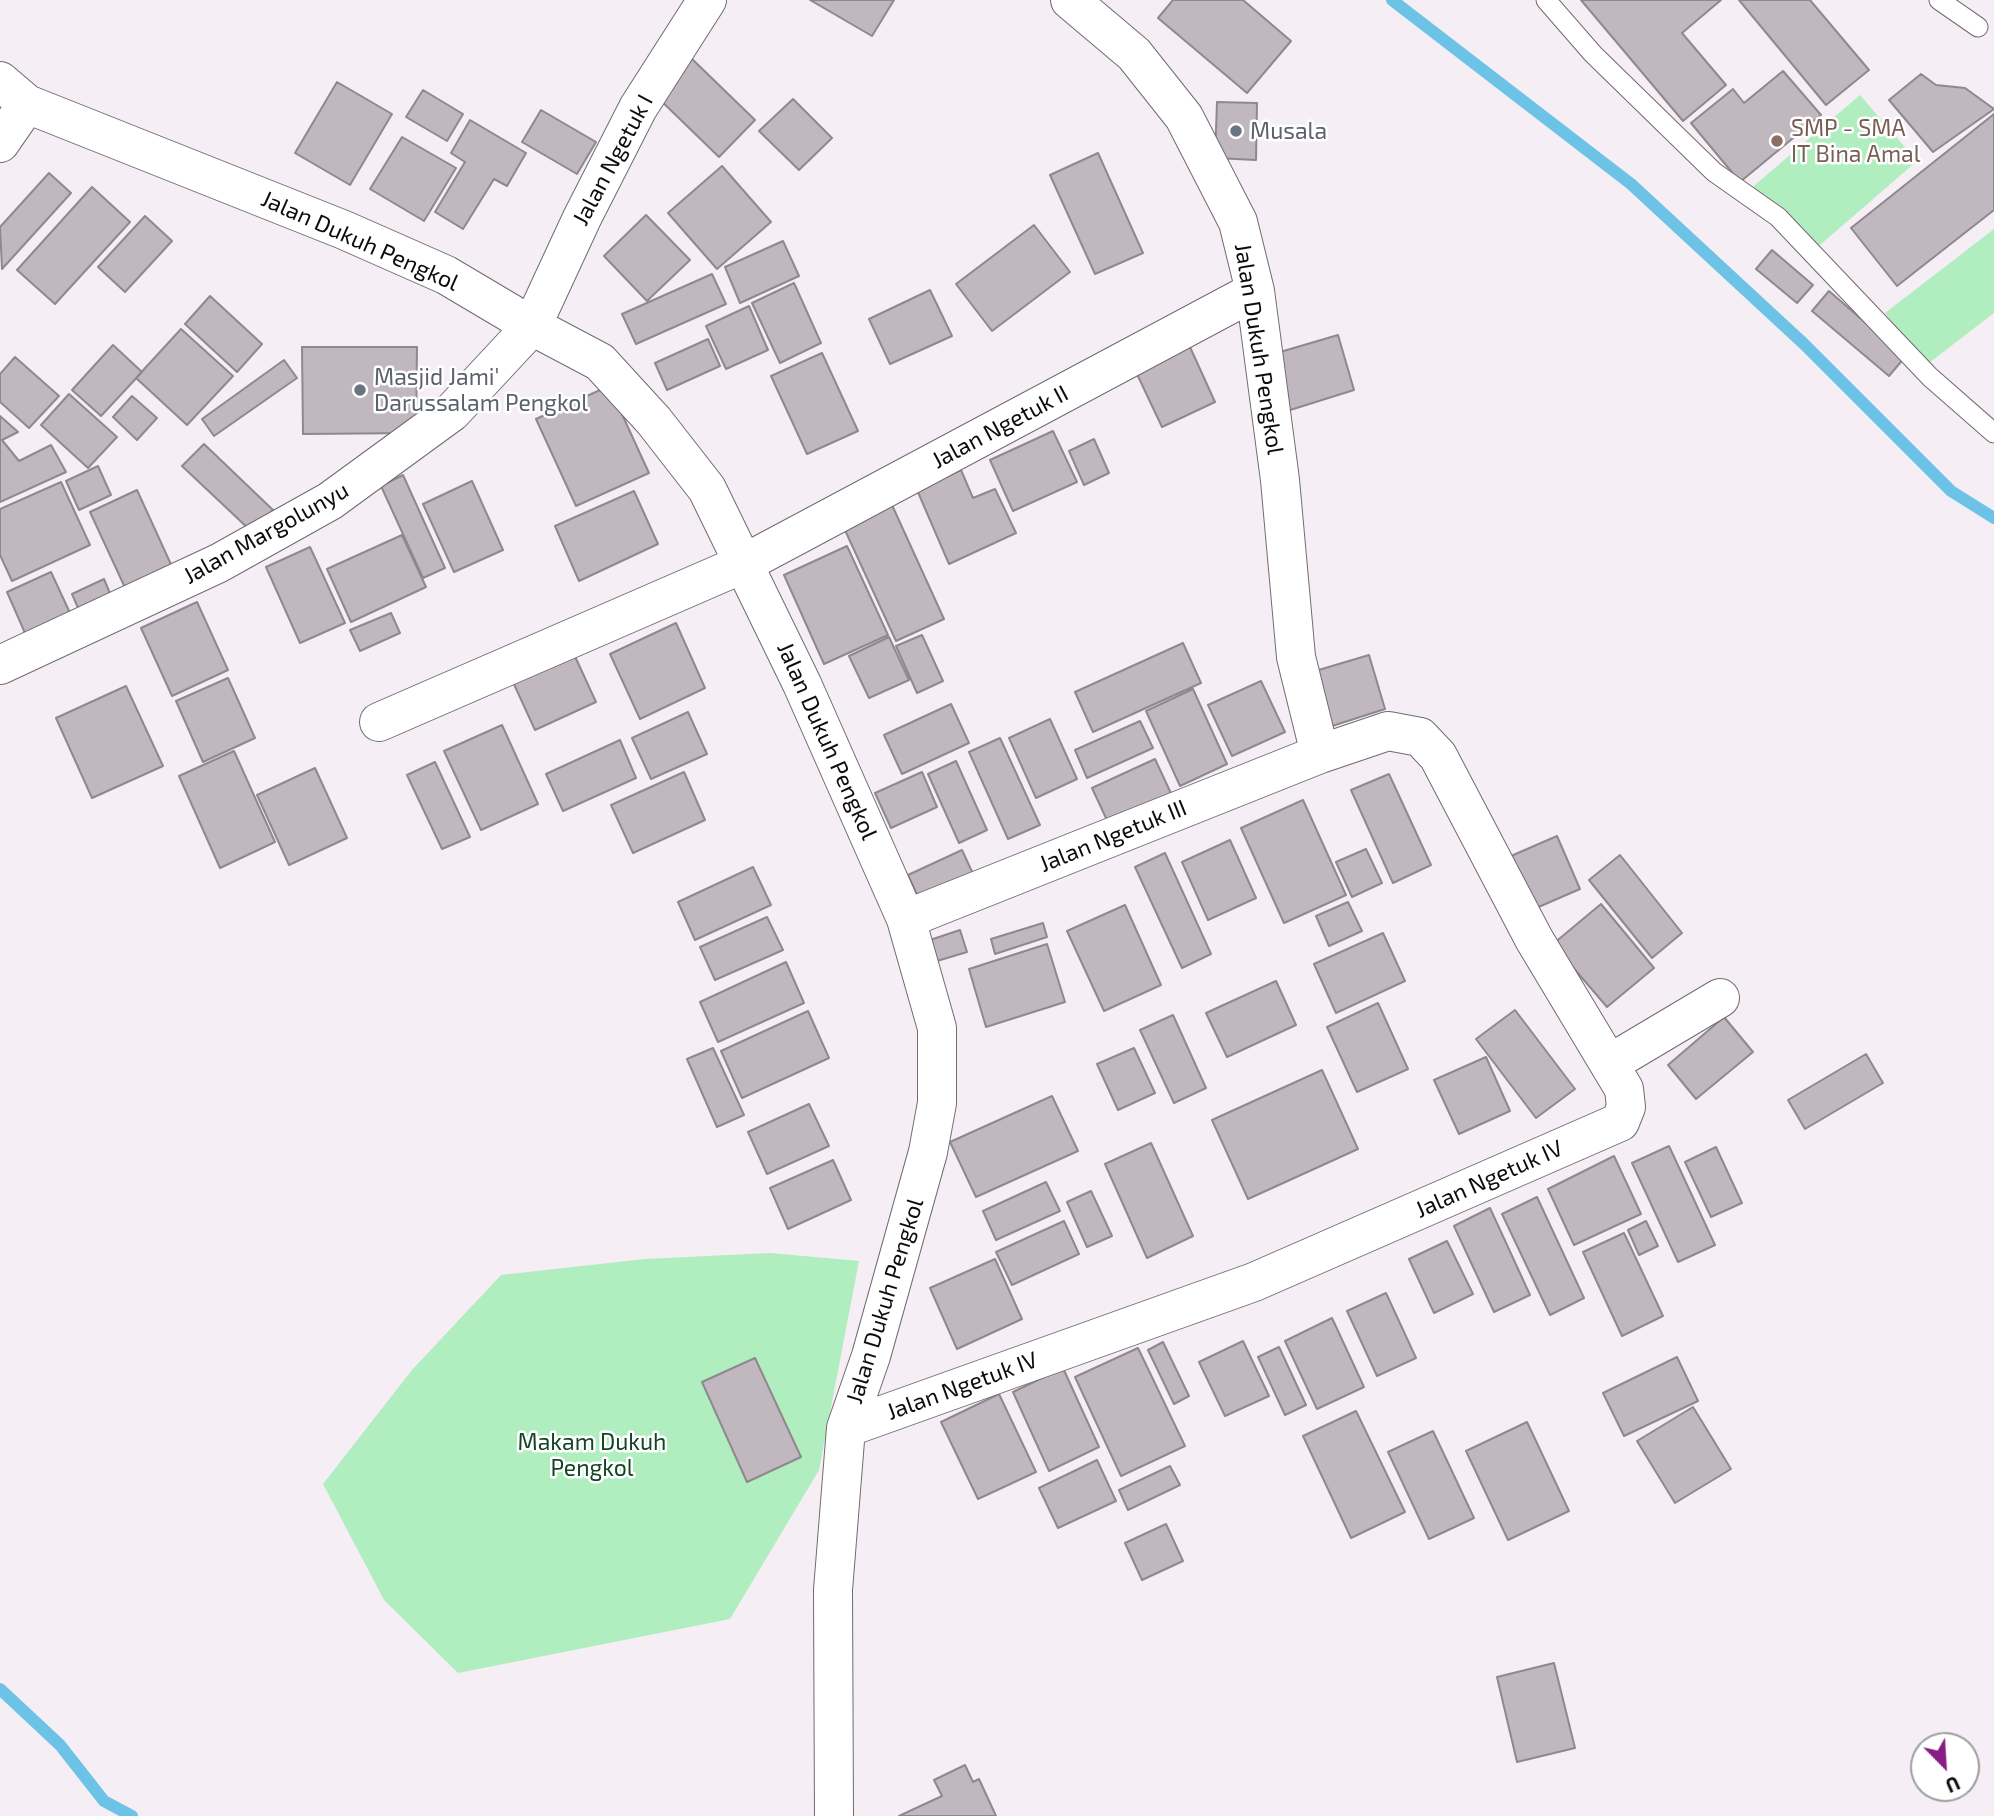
<!DOCTYPE html>
<style>
body{margin:0}
#map{position:relative;width:1994px;height:1816px;overflow:hidden;background:#f5eef5;font-family:"Exo 2",sans-serif}
canvas{display:block}
.north{position:absolute;left:1910px;top:1732px;width:70px;height:70px;box-sizing:border-box;background:#fff;border:2px solid #9f9d9e;border-radius:50%;rotate:156deg;font-size:19px;font-weight:700;line-height:28px;text-align:center;color:#0e0b0d}
.north::after{content:'';display:block;margin:auto;width:24px;height:32px;background:#881e85;clip-path:polygon(50% 0,100% 100%,50% 72%,0 100%)}
</style>
<div id="map">
<canvas width="1994" height="1816"></canvas>
<div class="north">U</div>
</div>
<script>
const c = document.querySelector('canvas').getContext('2d');
c.lineJoin = 'round';
function fill(path, color) { c.fillStyle = color; c.fill(path, 'evenodd'); }
function stroke(path, color, width, dash) { c.strokeStyle = color; c.lineWidth = width; c.lineCap = dash ? 'butt' : 'round'; c.setLineDash(dash || []); c.stroke(path); }
function write(font, color, halo, rows, align = 'center') {
  c.font = font + ' "Exo 2",sans-serif'; c.lineWidth = 5; c.setLineDash([]); c.textBaseline = 'middle'; c.strokeStyle = halo; c.fillStyle = color; for (const [text, x, y, turn = 0] of rows) {
    c.save(); c.translate(x, y); c.rotate((+turn || 0) * Math.PI / 180); c.textAlign = isNaN(turn) ? turn : align; if (halo) c.strokeText(text, 0, 0); c.fillText(text, 0, 0); c.restore();
  }
}
const green = new Path2D(`
 M1860,95L1917,161L1805,258L1748,191Z
 M1994,229V313L1925,366L1885,313Z
 M770,1253L859,1261L819,1470L730,1619L458,1673L384,1600L323,1484L412,1370L501,1275L645,1259Z`);
const stream = new Path2D(`
 M1392,0L1631,184L1804,344L1951,491L1994,518
 M0,1689L60,1745L104,1801L132,1816`);
const building = new Path2D(`
 M810,0H894L872,36Z
 M1173,0H1243L1291,41L1247,93L1158,18Z
 M1581,0H1721L1682,33L1726,85L1683,121Z
 M1739,0H1810L1869,70L1826,105Z
 M689,56L755,120L719,157L653,93Z
 M1783,71L1821,115L1740,182L1691,123L1733,89L1744,103Z
 M1921,74L1936,85L1965,88L1994,109L1933,152L1889,100Z
 M337,82L392,114L350,185L295,153Z
 M423,90L463,114L447,141L406,117Z
 M793,99L832,138L799,170L759,131Z
 M1217,102L1257,103L1256,160L1215,158Z
 M541,110L596,142L577,174L522,142Z
 M1994,114V210L1897,286L1851,228Z
 M470,120L526,153L507,186L494,179L463,229L435,212L465,162L451,153Z
 M402,137L456,168L424,221L370,189Z
 M1098,153L1143,253L1095,274L1050,175Z
 M722,166L771,222L717,269L668,213Z
 M49,173L71,193L2,269L0,227Z
 M92,187L130,222L55,304L17,270Z
 M646,215L690,260L647,301L604,256Z
 M145,216L172,241L125,292L98,267Z
 M1034,225L1070,272L992,331L956,284Z
 M783,241L799,276L740,303L725,267Z
 M1772,250L1813,285L1797,303L1756,269Z
 M712,274L726,304L636,344L622,314Z
 M794,283L821,343L780,363L752,303Z
 M930,290L952,336L890,364L869,319Z
 M1829,291L1905,357L1889,376L1812,311Z
 M210,296L262,344L237,372L185,324Z
 M749,306L768,350L726,369L706,326Z
 M181,329L233,376L187,425L136,378Z
 M1338,335L1354,390L1287,411L1270,355Z
 M708,339L720,366L667,390L655,363Z
 M113,345L142,372L101,416L72,390Z
 M302,347H417L416,433L303,434Z
 M1190,347L1215,402L1162,427L1136,372Z
 M822,353L858,431L807,454L771,376Z
 M15,357L59,396L29,428L0,402V374Z
 M284,360L297,378L214,436L202,419Z
 M609,386L649,473L576,506L536,419Z
 M69,394L117,437L88,468L41,425Z
 M132,396L157,418L137,440L113,417Z
 M0,416L18,432L2,440L19,461L51,445L66,472L0,502Z
 M1053,431L1077,482L1013,511L990,460Z
 M1094,439L1109,473L1084,485L1069,451Z
 M204,444L273,510L252,532L182,466Z
 M98,466L111,495L79,510L66,481Z
 M961,470L973,498L995,489L1016,533L949,564L917,490Z
 M403,475L445,568L423,578L381,486Z
 M472,481L503,550L454,572L423,504Z
 M61,482L90,545L12,581L0,555V509Z
 M137,490L174,571L127,592L90,512Z
 M634,491L658,544L579,581L555,526Z
 M892,505L944,619L896,641L844,528Z
 M402,535L426,587L351,622L327,569Z
 M847,546L888,635L824,664L784,575Z
 M310,547L345,623L300,643L266,567Z
 M51,572L77,628L32,649L7,592Z
 M104,579L117,610L85,624L72,594Z
 M197,602L228,670L172,696L141,628Z
 M391,613L400,633L360,651L350,630Z
 M676,623L705,688L640,719L610,654Z
 M922,635L943,681L917,693L896,646Z
 M889,637L909,680L869,698L849,656Z
 M1183,643L1201,683L1093,732L1075,692Z
 M573,652L596,702L535,730L512,680Z
 M1369,655L1385,709L1329,727L1312,672Z
 M228,678L255,738L203,762L176,701Z
 M1261,681L1285,732L1232,756L1208,705Z
 M126,686L163,766L92,798L56,718Z
 M1193,689L1227,764L1180,786L1146,711Z
 M951,704L969,743L902,774L884,735Z
 M688,712L707,754L651,779L632,738Z
 M1050,719L1077,779L1036,798L1009,738Z
 M1140,721L1153,748L1087,778L1075,750Z
 M502,725L538,804L481,830L444,751Z
 M1000,738L1040,825L1008,839L969,752Z
 M620,740L636,778L563,811L546,774Z
 M234,751L275,842L220,868L179,776Z
 M1155,759L1175,802L1112,831L1092,788Z
 M956,761L987,830L959,843L928,774Z
 M435,762L470,837L442,849L407,775Z
 M315,768L347,838L289,865L257,795Z
 M684,772L705,820L633,853L611,805Z
 M922,772L937,807L891,828L875,793Z
 M1389,774L1431,865L1393,883L1351,790Z
 M1303,800L1346,895L1284,923L1241,828Z
 M1557,836L1580,889L1534,909L1511,856Z
 M1230,840L1256,898L1208,920L1182,862Z
 M1366,849L1382,883L1352,897L1336,862Z
 M962,850L974,876L920,901L908,875Z
 M1165,853L1211,954L1182,968L1135,867Z
 M1620,855L1682,933L1652,958L1589,880Z
 M753,867L771,905L695,940L678,902Z
 M1348,902L1362,931L1329,946L1316,916Z
 M1601,904L1654,968L1607,1007L1553,944Z
 M1125,905L1161,985L1104,1011L1067,931Z
 M767,917L783,950L715,980L700,947Z
 M1043,923L1047,937L995,954L991,939Z
 M960,930L967,952L937,961L930,940Z
 M1383,933L1405,981L1336,1013L1314,964Z
 M1047,944L1065,1002L986,1027L969,969Z
 M786,962L804,1003L718,1042L700,1002Z
 M1276,981L1296,1025L1227,1057L1206,1013Z
 M1378,1003L1408,1069L1357,1092L1327,1027Z
 M1515,1010L1575,1089L1536,1118L1476,1039Z
 M808,1011L829,1058L742,1098L721,1051Z
 M1173,1015L1206,1088L1174,1103L1140,1030Z
 M1724,1017L1753,1052L1696,1099L1668,1065Z
 M713,1048L744,1115L717,1127L687,1059Z
 M1134,1048L1155,1093L1118,1110L1097,1064Z
 M1866,1054L1883,1083L1805,1129L1788,1100Z
 M1486,1057L1510,1111L1459,1134L1434,1080Z
 M1322,1070L1358,1149L1248,1199L1212,1120Z
 M1052,1096L1078,1151L976,1197L950,1142Z
 M809,1104L829,1146L767,1174L748,1132Z
 M1151,1143L1193,1236L1147,1258L1105,1164Z
 M1669,1146L1715,1245L1678,1262L1632,1163Z
 M1716,1147L1742,1203L1711,1217L1685,1162Z
 M1614,1156L1641,1214L1574,1245L1548,1189Z
 M833,1160L851,1200L788,1229L770,1188Z
 M1046,1182L1060,1211L996,1240L983,1211Z
 M1091,1191L1112,1236L1087,1247L1067,1202Z
 M1537,1197L1584,1298L1550,1315L1502,1214Z
 M1490,1208L1530,1295L1494,1312L1454,1226Z
 M1064,1221L1079,1254L1012,1285L996,1252Z
 M1646,1221L1658,1246L1639,1255L1628,1230Z
 M1624,1233L1663,1316L1622,1336L1583,1252Z
 M1447,1241L1473,1294L1434,1313L1409,1259Z
 M995,1259L1022,1319L957,1349L930,1288Z
 M1386,1293L1416,1358L1377,1376L1347,1311Z
 M1332,1318L1364,1387L1317,1409L1285,1341Z
 M1243,1341L1269,1396L1225,1416L1199,1362Z
 M1163,1342L1189,1396L1174,1404L1148,1350Z
 M1279,1347L1306,1405L1285,1415L1258,1357Z
 M1138,1348L1185,1446L1121,1476L1075,1377Z
 M1677,1357L1698,1401L1624,1436L1603,1393Z
 M755,1358L801,1457L747,1482L702,1382Z
 M1063,1368L1099,1447L1049,1471L1013,1392Z
 M999,1394L1036,1472L978,1499L941,1422Z
 M1693,1407L1731,1469L1675,1503L1637,1441Z
 M1356,1411L1405,1512L1351,1538L1303,1436Z
 M1527,1422L1569,1511L1508,1540L1466,1451Z
 M1433,1431L1474,1518L1429,1539L1388,1452Z
 M1097,1460L1116,1501L1058,1528L1039,1488Z
 M1170,1466L1180,1485L1128,1510L1119,1490Z
 M1166,1524L1183,1561L1142,1580L1125,1543Z
 M1554,1663L1575,1748L1517,1762L1497,1677Z
 M965,1765L973,1782L979,1779L996,1816H899L942,1796L934,1780Z`);
const lane = new Path2D(`
 M1546,0L1593,54L1714,172L1778,217L1930,377L1994,433
 M1939,0L1978,27`);
const street = new Path2D(`
 M1070,0L1134,54L1184,117L1238,222L1255,291L1280,480L1296,657L1320,754
 M0,81L27,104L344,230L446,275L532,326L600,362L654,421L707,489L802,684L906,919L937,1028V1103L928,1152L871,1356L846,1428L833,1590L834,1816
 M0,143L27,104
 M0,665L219,563L330,501L452,412L532,326L582,218L638,108L707,0
 M379,722L745,563L1255,291
 M1609,1064L1720,998
 M846,1428L1254,1282L1620,1122L1626,1107L1624,1089L1534,939L1438,756L1420,737L1388,731L1320,754L906,919`);
const markers = [
 [1236,131,7,"#6b7280"],
 [1777,141,7,"#8d6e63"],
 [360,390,7,"#6b7280"]
];
const educationNames = [
 ["SMP - SMA",1791,128],
 ["IT Bina Amal",1791,154]
];
const worshipNames = [
 ["Musala",1250,131],
 ["Masjid Jami'",374,377],
 ["Darussalam Pengkol",374,403]
];
const streetNames = [
 ["Jalan Ngetuk I",613,160,-62],
 ["Jalan Dukuh Pengkol",360,241,24],
 ["Jalan Dukuh Pengkol",1259,349,81],
 ["Jalan Ngetuk II",1000,427,-28],
 ["Jalan Margolunyu",266,533,-29],
 ["Jalan Dukuh Pengkol",827,741,66],
 ["Jalan Ngetuk III",1113,836,-22],
 ["Jalan Ngetuk IV",1489,1179,-24],
 ["Jalan Dukuh Pengkol",885,1301,-73],
 ["Jalan Ngetuk IV",962,1386,-20]
];
const parkNames = [
 ["Makam Dukuh",592,1442],
 ["Pengkol",592,1468]
];
fill(green, '#b0edbf');
stroke(stream, '#6cc3e6', 12);
fill(building, '#c0b8be');
stroke(building, '#8f888e', 2);
stroke(lane, '#716b71', 21);
stroke(street, '#716b71', 40);
stroke(lane, '#fff', 19);
stroke(street, '#fff', 38);
for (const [x, y, r, color] of markers) { const dot = new Path2D(); dot.arc(x, y, r, 0, 2 * Math.PI); c.fillStyle = color; c.fill(dot); stroke(dot, '#fff', 2.5); }
write('23px', '#785e54', '#fff', educationNames, 'left');
write('23px', '#5b616d', '#fff', worshipNames, 'left');
write('23px', '#0e0b0d', '#fff', streetNames);
write('23px', '#144626', '#fff', parkNames);
</script>
